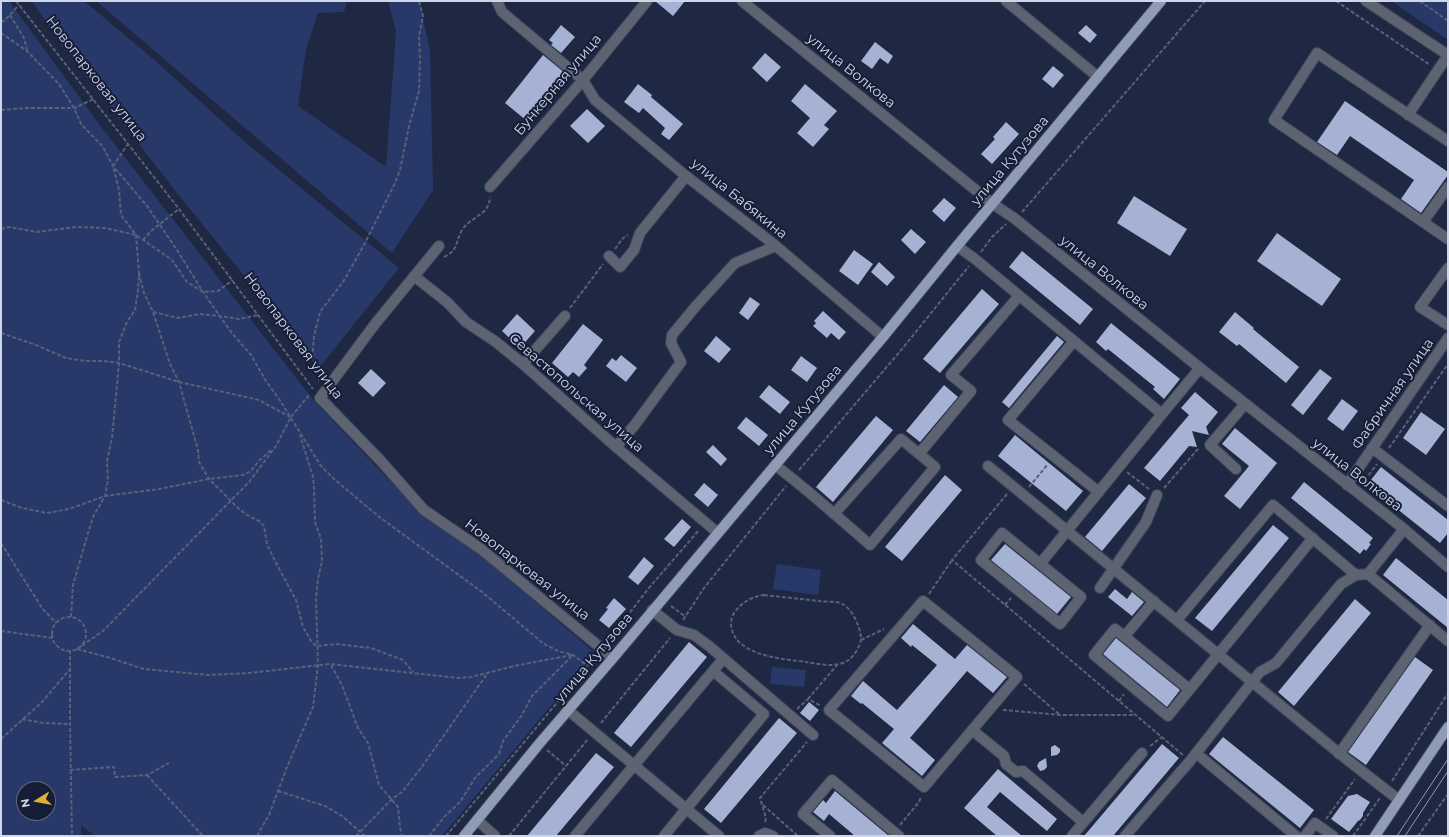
<!DOCTYPE html>
<meta charset="utf-8">
<style>
body{margin:0}
#map{position:relative;width:1449px;height:837px;overflow:hidden;background:#1f2842;font-family:Montserrat,sans-serif}
canvas{display:block}
.frame{position:absolute;inset:0;border:2px solid #cfd6e7;pointer-events:none}
.north{position:absolute;left:16px;top:781px;width:40px;height:40px;box-sizing:border-box;background:#161e37;border:1px solid #60687d;border-radius:50%;rotate:259deg;font-size:11px;font-weight:700;line-height:16px;text-align:center;color:#cfd6e7}
.north::after{content:'';display:block;margin:auto;width:14px;height:18px;background:#ddb133;clip-path:polygon(50% 0,100% 100%,50% 72%,0 100%)}
</style>
<div id="map">
<canvas width="1449" height="837"></canvas>
<div class="frame"></div>
<div class="north">N</div>
</div>
<script>
const c = document.querySelector('canvas').getContext('2d');
c.lineJoin = 'round';
function fill(path, color) { c.fillStyle = color; c.fill(path, 'evenodd'); }
function stroke(path, color, width, dash) { c.strokeStyle = color; c.lineWidth = width; c.lineCap = dash ? 'butt' : 'round'; c.setLineDash(dash || []); c.stroke(path); }
function write(font, color, halo, rows, align = 'center') {
  c.font = font + ' Montserrat,sans-serif'; c.lineWidth = 4; c.setLineDash([]); c.textBaseline = 'middle'; c.strokeStyle = halo; c.fillStyle = color; for (const [text, x, y, turn = 0] of rows) {
    c.save(); c.translate(x, y); c.rotate((+turn || 0) * Math.PI / 180); c.textAlign = isNaN(turn) ? turn : align; if (halo) c.strokeText(text, 0, 0); c.fillText(text, 0, 0); c.restore();
  }
}
const green = new Path2D(`
 M1,1H9L99,124L314,401L425,518L475,551L595,653L442,836H94L81,825V836H1ZM24,789H48V813H24Z
 M32,1H84L158,63L246,143L399,268L319,368L177,193L63,47Z
 M96,1H347L344,12L318,13L306,49L298,106L386,167L396,31L388,1H419L430,50L433,190L392,253Z
 M1391,1H1448V40Z
 M777,564L821,570L818,595L773,589Z
 M772,667L806,670L804,687L770,684Z`);
const building = new Path2D(`
 M655,1H685L673,16Z
 M561,25L575,37L561,53L551,45L553,43L549,40Z
 M1086,25L1097,35L1090,43L1078,33Z
 M875,42L893,56L888,64L880,58L872,69L861,61Z
 M765,53L781,67L767,82L752,68Z
 M543,55L565,73L527,121L505,103Z
 M1053,66L1064,75L1053,88L1042,79Z
 M638,84L652,95L651,97L683,124L669,140L661,134L665,128L643,108L639,113L624,102Z
 M805,84L837,111L824,125L829,129L813,147L797,133L810,118L791,101Z
 M1345,101L1448,172V175L1421,213L1401,199L1414,180L1350,136L1337,155L1317,142Z
 M587,109L605,126L588,143L570,126Z
 M1006,122L1019,134L992,164L981,154L995,139L993,137Z
 M1134,196L1187,229L1170,256L1117,223Z
 M944,198L956,208L944,222L932,211Z
 M911,229L926,242L915,254L901,240Z
 M1277,233L1341,279L1322,306L1257,261Z
 M854,250L873,264L858,285L839,271Z
 M1022,251L1093,309L1080,325L1009,267Z
 M879,262L895,277L887,286L871,272Z
 M982,289L999,304L940,373L923,359Z
 M750,297L760,304L748,320L739,313Z
 M823,311L846,332L839,340L831,333L827,338L813,326L816,323L814,321Z
 M1235,312L1254,328L1253,329L1299,367L1286,383L1239,344L1237,346L1219,332Z
 M517,314L535,331L520,348L502,331Z
 M1111,323L1180,379L1164,399L1153,389L1155,387L1108,349L1106,351L1096,342Z
 M583,324L603,340L584,365L587,368L579,377L573,372L568,377L552,363Z
 M716,336L731,349L719,363L704,351Z
 M1057,336L1064,342L1009,408L1002,402Z
 M621,355L637,368L626,382L606,366L612,358L616,361Z
 M801,356L817,368L807,382L791,370Z
 M371,369L386,383L373,397L358,383Z
 M1320,369L1332,378L1303,415L1291,405Z
 M769,385L790,402L780,414L759,397Z
 M944,385L958,397L920,442L906,431Z
 M1195,392L1218,412L1206,427L1209,435L1192,431L1197,447L1189,446L1160,481L1144,468L1189,415L1181,408Z
 M1342,399L1358,411L1343,431L1327,419Z
 M1421,412L1445,429L1426,455L1403,438Z
 M876,416L893,430L833,502L816,487Z
 M746,417L768,435L759,446L737,428Z
 M1235,428L1277,463L1240,509L1224,496L1249,466L1222,444Z
 M1015,435L1083,491L1066,511L998,456Z
 M713,445L727,459L721,466L706,452Z
 M1381,467L1448,520V533L1440,543L1367,485Z
 M945,475L962,490L902,561L885,547Z
 M1304,482L1373,538L1369,543L1371,544L1366,551L1364,549L1360,554L1291,498Z
 M704,483L718,495L708,507L694,495Z
 M1129,484L1146,498L1102,551L1085,537Z
 M682,519L691,527L674,547L664,539Z
 M1273,525L1289,538L1212,631L1195,618Z
 M1005,544L1071,597L1057,614L991,560Z
 M644,557L654,566L638,585L628,577Z
 M1396,558L1448,600V628L1383,575Z
 M1115,589L1127,599L1132,592L1144,602L1132,616L1108,597Z
 M614,598L626,609L609,628L599,620L608,609L606,608Z
 M1355,599L1371,613L1294,706L1278,692Z
 M913,624L955,659L967,645L1007,677L993,693L967,671L910,738L935,760L922,776L882,743L894,729L862,703L861,704L851,696L863,681L897,710L937,665L912,645L911,647L901,638Z
 M1116,638L1180,690L1167,707L1103,654Z
 M689,642L707,657L631,747L614,733Z
 M1415,657L1433,670L1366,765L1348,752Z
 M809,702L819,710L810,721L800,713Z
 M779,718L797,733L721,823L704,809Z
 M1223,737L1314,810L1300,828L1209,754Z
 M1162,744L1179,758L1113,836H1084Z
 M1055,745L1060,749V752L1057,755L1051,756V747Z
 M596,753L614,767L556,836H527Z
 M1046,758L1047,767L1044,770L1040,771L1037,766L1039,762Z
 M998,769L1057,819L1047,831L1000,792L987,807L1022,836H997L964,808Z
 M835,791L889,836H855L829,814L824,821L813,812L823,800L826,803Z
 M1357,794L1370,802L1363,813V816L1360,820L1358,821L1349,832L1331,819L1348,796Z`);
const path = new Path2D(`
 M16,1L179,209L313,389
 M1336,1L1430,65
 M1420,1L1448,21
 M10,15L24,38L27,50
 M1,22L5,20L19,5
 M1,33L27,51L59,84L74,108L81,124L103,147L113,166L147,206L177,250L203,292L231,332L251,355L266,381L281,402L321,466L333,478L378,516L482,592L544,644L558,651L573,655L588,666
 M1,110L28,108H74L94,99
 M1022,212L1205,1
 M1,229L9,227L37,232L76,227L105,228L136,235L172,260L187,282L203,292L218,291L233,280
 M143,240L151,231L179,209
 M615,249L623,238L628,235
 M981,252L992,237L1006,224
 M444,257C458,250 455,244 461,232C469,216 489,217 490,197
 M139,273L144,293L153,312L170,364L179,382L198,450L199,462L209,479L239,509L247,515L259,521L264,526L267,544L275,561L296,600L303,627L311,641L316,646L336,644L371,648L403,660L413,672
 M570,308L603,264
 M153,312L178,318L200,314L220,316L239,319L258,315
 M1,333L36,345L66,358L85,361H104L119,363L179,382L259,400L290,417
 M319,381L318,372L314,362L313,349L314,336L320,312L343,282L364,245L395,183L400,170L409,126L419,91L420,61L419,36L423,16L419,1
 M1389,448L1448,364
 M799,470L902,349L969,266
 M1127,472L1149,489
 M1365,480L1377,464
 M1029,487L1048,464
 M1164,488L1197,450L1200,449
 M1007,494L952,560L1183,755
 M1,500L22,508L47,513L69,509L105,496L159,489L209,479L243,475L251,471L258,462L272,449
 M1,543L42,608L56,623
 M929,594L952,560
 M764,595C782,597 801,599 819,601C825,602 834,601 840,603C852,607 860,626 861,638C861,645 854,657 847,661C836,668 818,664 806,662C783,659 739,656 732,630C730,624 731,619 734,613C742,602 751,597 764,595Z
 M1005,605L1011,598
 M671,606L686,617
 M71,617L73,585L88,533L93,517L105,496L108,480L107,461L112,438L119,363V342L127,322L135,310L138,291L139,273L136,235L121,215L119,190L113,166L128,144
 M52 634a17 17 0 1 1 34 0a17 17 0 1 1-34 0Z
 M683,620L704,588L786,486
 M1,631L53,638
 M861,640L884,629
 M608,641L648,589L699,530
 M77,649L107,657L144,669L208,675L249,673L330,664L458,678L471,677L514,666L572,655
 M77,649L103,631L249,482L276,446L291,417L309,395
 M70,650V724L72,836
 M331,665L342,685L358,728L368,743L379,785L398,807L400,827L402,836
 M1024,684L1060,715
 M808,699L837,665
 M1119,701L1124,694
 M797,709L808,699L821,706
 M1003,710L1061,715H1134
 M22,719L43,723L70,724
 M601,723L670,638
 M1,739L42,702L70,669
 M1150,746L1162,737
 M547,750L566,766
 M70,770L114,767L115,777L147,775L169,763
 M147,775L203,836
 M1392,781L1448,693
 M278,791L325,806L342,816L365,836
 M763,805L798,836
 M1326,819L1355,779
 M765,822L766,818L760,798L807,742
 M900,825L919,802L921,797
 M257,836L269,815L287,767L313,707L318,665L316,598L318,579L322,561L321,539L315,522L314,487L313,477L300,435
 M356,836L392,799L402,792L421,768L487,674
 M429,836L445,816L460,802L475,778L499,754L503,741L522,715L532,696L572,656
 M446,836L595,657
 M509,836L588,739
 M1353,836L1380,798
 M1418,836L1448,794`);
const minor = new Path2D(`
 M497,1L502,12L583,80L595,100L686,176L776,246L883,337
 M742,1L993,204L1014,218L1200,368L1404,529L1448,567
 M1006,1L1098,77
 M1366,1L1448,55
 M1408,115L1448,55
 M1448,141L1317,53L1274,120L1448,239
 M490,187L583,80L647,1
 M1423,222L1448,187
 M439,246L375,324L320,398L380,460L424,510L481,549L613,658
 M957,246L975,259L1162,414
 M609,256L620,267L634,250L640,233L686,176
 M1448,268L1420,307L1448,325
 M414,276L447,302L466,322L496,342L523,364L616,447L718,533
 M1074,341L1008,420L1099,492
 M523,364L565,316
 M616,447L634,426L681,362L671,343L672,335L696,306L735,263L776,246
 M1372,448L1448,506
 M919,454L971,391L951,375L1019,296
 M775,465C808,490 839,518 870,545L935,467L901,439L834,514
 M988,466L1345,758L1399,800
 M1236,469L1210,445L1245,404
 M1347,485L1448,338
 M1002,533L1081,597L1060,624L981,560Z
 M1040,564L1162,414L1200,368
 M1368,574L1448,641
 M1100,588L1146,522L1157,495
 M923,601L1017,677L924,787L829,710Z
 M652,610L677,630L694,635L709,646L813,735
 M1177,620L1273,505L1356,575
 M1124,637L1154,601
 M1189,689L1115,629L1094,655L1168,716L1313,538
 M569,711L719,836
 M972,730L1004,756L1006,764L1016,772L1023,771L1083,822
 M1196,753L1296,836
 M1339,754L1430,625
 M477,820L495,836
 M575,836L723,659
 M664,836L764,714L713,671
 M759,836L765,833L773,836
 M830,836L803,814L832,780L899,836
 M1072,836L1142,753
 M1125,836L1190,761L1260,672L1276,663L1341,584L1356,575L1368,574L1404,529
 M1305,836L1315,823L1333,836`);
const major = new Path2D(`
 M464,836L539,744L613,658L883,337L957,246L1161,1
 M1375,836L1448,727`);
const tram = new Path2D(`
 M1397,836L1448,759
 M1405,836L1448,771`);
const streetNames = [
 ["улица Волкова",851,71,39],
 ["Новопарковая улица",96,79,52],
 ["Бункерная улица",558,85,-50],
 ["улица Кутузова",1010,161,-50],
 ["улица Бабякина",739,199,39],
 ["улица Волкова",1104,273,39],
 ["Новопарковая улица",293,336,53],
 ["Севастопольская улица",576,393,41],
 ["Фабричная улица",1393,394,-55],
 ["улица Кутузова",803,410,-50],
 ["улица Волкова",1357,475,38],
 ["Новопарковая улица",527,570,38],
 ["улица Кутузова",594,658,-50]
];
fill(green, '#283869');
fill(building, '#a5b2d3');
stroke(minor, '#3b445c', 12);
stroke(major, '#3b445c', 12);
stroke(path, '#586178', 2, [4, 2]);
stroke(minor, '#5d6370', 10);
stroke(major, '#909bb6', 10);
stroke(tram, '#929aae', 1);
write('14px', '#cfd6e7', '#161e37', streetNames);
</script>
